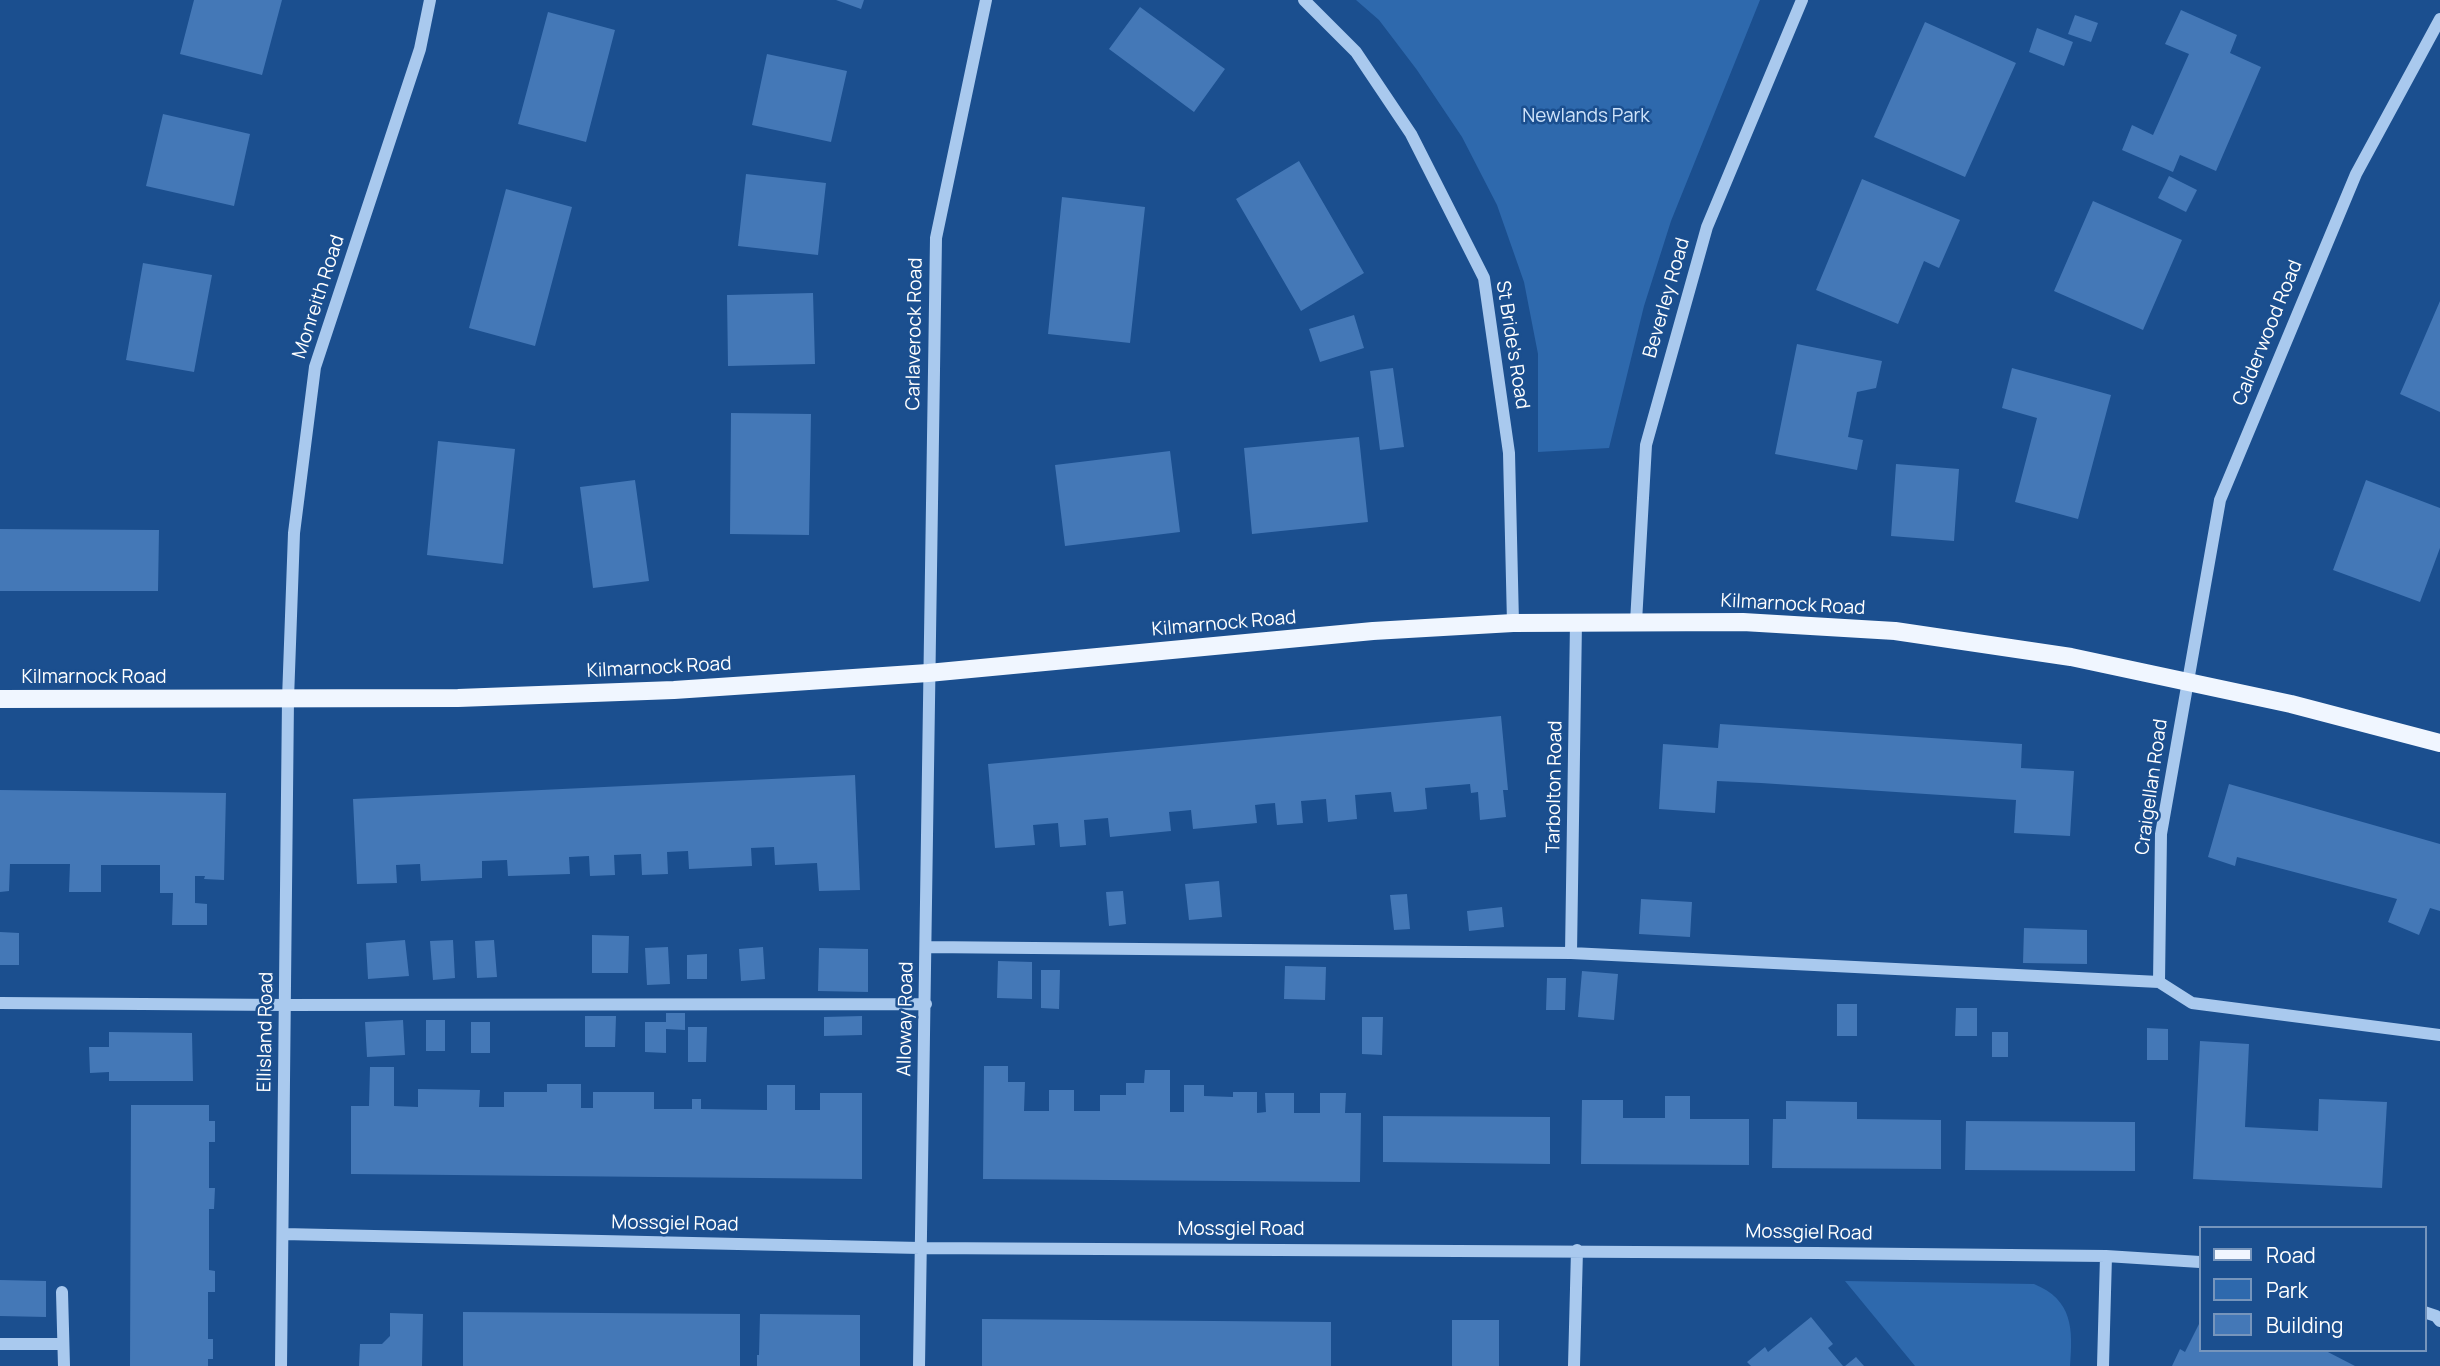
<!DOCTYPE html>
<style>
body{margin:0}
#map{position:relative;width:2440px;height:1366px;overflow:hidden;background:#1b4f8f;font-family:Manrope,sans-serif}
canvas{display:block}
.legend{position:absolute;left:2199px;top:1226px;width:228px;height:126px;box-sizing:border-box;background:#1b4f8f;border:2px solid #7695bc;margin:0;padding:9px 12px;list-style:none;font-size:21px;color:#fff}
.legend li{display:flex;align-items:center;gap:14px;height:35px}
.legend b{width:35px;border:2px solid #7695bc}
</style>
<div id="map">
<canvas width="2440" height="1366"></canvas>
<ul class="legend">
<li><b style="height:9px;background:#f0f6ff"></b>Road</li>
<li><b style="height:19px;background:#2e69ad"></b>Park</li>
<li><b style="height:19px;background:#4478b7"></b>Building</li>
</ul>
</div>
<script>
const c = document.querySelector('canvas').getContext('2d');
c.lineJoin = 'round';
function fill(path, color) { c.fillStyle = color; c.fill(path, 'evenodd'); }
function stroke(path, color, width, dash) { c.strokeStyle = color; c.lineWidth = width; c.lineCap = dash ? 'butt' : 'round'; c.setLineDash(dash || []); c.stroke(path); }
function write(font, color, halo, rows, align = 'center') {
  c.font = font + ' Manrope,sans-serif'; c.lineWidth = 5; c.setLineDash([]); c.textBaseline = 'middle'; c.strokeStyle = halo; c.fillStyle = color; for (const [text, x, y, turn = 0] of rows) {
    c.save(); c.translate(x, y); c.rotate((+turn || 0) * Math.PI / 180); c.textAlign = isNaN(turn) ? turn : align; if (halo) c.strokeText(text, 0, 0); c.fillText(text, 0, 0); c.restore();
  }
}
const green = new Path2D(`
 M1356,0H1760L1671,221L1644,306L1609,448L1538,452V354L1524,282L1497,205L1462,137L1417,70L1379,20Z
 M1845,1281L2034,1284C2073,1300 2073,1329 2070,1366H1915Z`);
const building = new Path2D(`
 M194,0H282L262,75L180,54Z
 M836,0H864L861,9Z
 M1140,7L1225,69L1194,112L1109,49Z
 M2181,10L2237,35L2230,53L2261,67L2216,171L2180,155L2173,172L2122,150L2132,125L2153,135L2189,54L2165,44Z
 M548,12L615,30L586,142L518,124Z
 M2075,15L2098,23L2091,42L2068,34Z
 M1925,22L2016,63L1965,177L1874,137Z
 M2037,28L2073,42L2064,66L2029,52Z
 M767,54L847,71L831,142L752,125Z
 M163,114L250,134L234,206L146,186Z
 M1299,161L1364,273L1301,311L1236,199Z
 M746,174L826,183L818,255L738,246Z
 M2169,176L2197,190L2186,212L2158,198Z
 M1862,179L1960,220L1939,268L1924,261L1898,324L1816,290Z
 M506,189L572,207L535,346L469,328Z
 M1062,197L1145,207L1130,343L1048,334Z
 M2093,201L2182,240L2143,330L2054,291Z
 M143,263L212,275L194,372L126,360Z
 M813,293L815,364L728,366L727,295Z
 M2440,301V412L2400,394Z
 M1354,315L1364,348L1320,362L1309,329Z
 M1797,344L1882,361L1876,388L1857,392L1848,437L1863,440L1857,470L1775,454Z
 M1393,368L1404,447L1380,450L1370,371Z
 M2012,368L2111,395L2078,519L2015,502L2037,418L2002,408Z
 M731,413L811,414L809,535L730,534Z
 M1359,437L1368,522L1252,534L1244,448Z
 M438,441L515,449L503,564L427,555Z
 M1170,451L1180,532L1065,546L1055,465Z
 M1896,464L1959,469L1954,541L1891,536Z
 M635,480L649,581L593,588L580,487Z
 M2366,480L2440,508V548L2420,602L2333,570Z
 M0,529L159,530L158,591H0Z
 M1501,716L1508,790H1503L1506,817L1480,820L1478,792L1471,793L1470,784L1425,788L1427,809L1410,811L1394,812L1391,792L1355,795L1357,819L1328,822L1326,799L1301,801L1303,823L1277,825L1275,803L1263,804L1255,805L1257,823L1193,829L1191,810L1181,811L1169,812L1171,831L1110,837L1108,818L1084,820L1086,845L1060,847L1058,823L1045,824L1033,825L1035,845L995,848L988,764Z
 M1720,724L2022,744L2021,768L2074,771L2070,836L2014,833L2016,800L1761,783L1717,781L1715,813L1659,809L1663,744L1718,748Z
 M855,775L860,890L819,891L817,863L775,865L774,847L751,848L752,866L689,869L688,851L667,852L668,874L642,875L641,854L614,855L615,875L590,876L589,856L569,857L570,874L508,876L507,860L482,861V878L421,881L420,864L396,865L397,883L357,884L353,799Z
 M2229,784L2440,844V911L2430,908L2419,935L2388,922L2397,899L2237,857L2235,866L2208,857Z
 M0,790L226,793L224,880L204,879L205,876H195V903L207,904V925H172L173,893H160V865H101V892H69L70,864H10L9,891L0,892Z
 M1219,881L1222,917L1189,920L1185,884Z
 M1123,891L1126,924L1109,926L1106,892Z
 M1407,894L1410,929L1394,930L1390,895Z
 M1641,899L1692,902L1690,937L1639,934Z
 M1502,907L1504,927L1469,931L1467,911Z
 M2024,928L2087,930V964L2023,963Z
 M0,932L19,933V965H0Z
 M592,935L629,936L628,973H592Z
 M405,940L409,976L368,979L366,943Z
 M453,940L455,978L433,980L430,941Z
 M494,940L497,977L477,978L475,941Z
 M668,947L670,984L647,985L645,948Z
 M763,947L765,979L741,981L739,949Z
 M819,948L868,949V992L818,991Z
 M707,954V979H687V955Z
 M998,961L1032,962V999L997,998Z
 M1285,966L1326,967L1325,1000L1284,999Z
 M1041,970H1060L1059,1009L1041,1008Z
 M1582,971L1618,974L1614,1020L1578,1017Z
 M1547,978H1566L1565,1010H1546Z
 M1837,1004H1857V1036H1837Z
 M1956,1008H1977V1036H1955Z
 M666,1013H685V1030L666,1029V1053L645,1052V1022H666Z
 M585,1016H616L615,1047H585Z
 M862,1016V1035L824,1036V1017Z
 M1362,1017H1383L1382,1055L1362,1054Z
 M403,1020L405,1055L367,1057L365,1022Z
 M426,1020H445V1051H426Z
 M471,1022H490V1053H471Z
 M688,1027H707L706,1062H688Z
 M2147,1028L2168,1029V1060H2147Z
 M109,1032L192,1033L193,1081H109V1072L90,1073L89,1047H109Z
 M1992,1032H2008V1057H1992Z
 M2200,1041L2249,1044L2245,1127L2318,1131L2319,1099L2387,1102L2382,1188L2193,1179Z
 M984,1066H1008V1082H1025L1024,1111H1049V1090H1074V1111H1100V1095H1126V1083H1144L1145,1070H1170V1112H1184V1085H1204V1096L1233,1097V1092H1257V1113L1266,1112L1265,1093H1294V1113H1320V1093H1346L1345,1113H1361L1360,1182L983,1179Z
 M370,1067H394V1106L418,1107V1089L480,1090L479,1107H504V1092H547V1084H581V1108H593V1092H654V1109H692V1099H701V1109L767,1110V1085H795V1110H820V1093H862V1179L351,1174V1106H369Z
 M1665,1096H1690V1119H1749V1165L1581,1164L1582,1100H1623V1118H1665Z
 M1786,1101L1857,1102V1119L1941,1120V1169L1772,1168L1773,1119H1786Z
 M131,1105H209V1121H215V1142H209V1188H215L214,1209H209V1270L215,1271V1292H208V1339H213V1359H208V1366H130Z
 M1383,1116L1550,1117V1164L1383,1162Z
 M1966,1121L2135,1122V1171L1965,1170Z
 M0,1280L46,1281V1317L0,1316Z
 M463,1312L740,1314V1366H463Z
 M390,1313L423,1314L422,1366H359L360,1344H382L390,1336Z
 M760,1314L860,1315V1366H757V1355H759Z
 M1811,1317L1833,1344L1828,1348L1843,1366H1751L1747,1362L1765,1347L1768,1352Z
 M982,1319L1331,1322V1366H982Z
 M1452,1320H1499V1366H1452Z
 M2200,1322V1350H2324L2355,1366H2172L2180,1349L2185,1352Z
 M1856,1357L1864,1366H1845Z`);
const minor = new Path2D(`
 M1304,0L1356,52L1411,134L1484,278L1509,453L1513,623
 M1636,622L1646,445L1707,227L1802,0
 M926,947L1571,953L2159,982L2192,1003L2440,1035
 M1571,953L1576,622
 M2159,982L2161,834L2220,500L2356,174L2440,19
 M0,1003L285,1005L926,1004
 M283,1234L920,1248L1816,1253L2106,1256L2200,1262
 M62,1292L64,1366
 M2424,1312L2436,1316L2440,1321
 M0,1344H63
 M281,1366L288,699L294,533L315,367L420,49L430,0
 M919,1366L936,238L986,0
 M1574,1366L1577,1250
 M2103,1366L2106,1256`);
const major = new Path2D(`
 M0,699L458,698L674,690L928,673L1373,631L1513,623L1743,622L1895,631L2071,657L2291,704L2440,743`);
const parkNames = [
 ["Newlands Park",1586,117]
];
const streetNames = [
 ["Monreith Road",319,297,-72],
 ["Beverley Road",1667,298,-74],
 ["Calderwood Road",2268,333,-68],
 ["Carlaverock Road",915,334,-89],
 ["St Bride's Road",1512,345,81],
 ["Kilmarnock Road",1793,605,3],
 ["Kilmarnock Road",1224,624,-5],
 ["Kilmarnock Road",659,668,-3],
 ["Kilmarnock Road",94,678],
 ["Tarbolton Road",1555,787,-89],
 ["Craigellan Road",2152,787,-82],
 ["Alloway Road",906,1019,-89],
 ["Ellisland Road",266,1032,-89],
 ["Mossgiel Road",675,1224,1],
 ["Mossgiel Road",1241,1230],
 ["Mossgiel Road",1809,1233,1]
];
fill(green, '#2e69ad');
fill(building, '#4478b7');
stroke(minor, '#a9c9ee', 12);
stroke(major, '#f0f6ff', 18);
write('19px', '#cfe3fa', '#1b4f8f', parkNames);
write('19px', '#fff', '#1b4f8f', streetNames);
</script>
